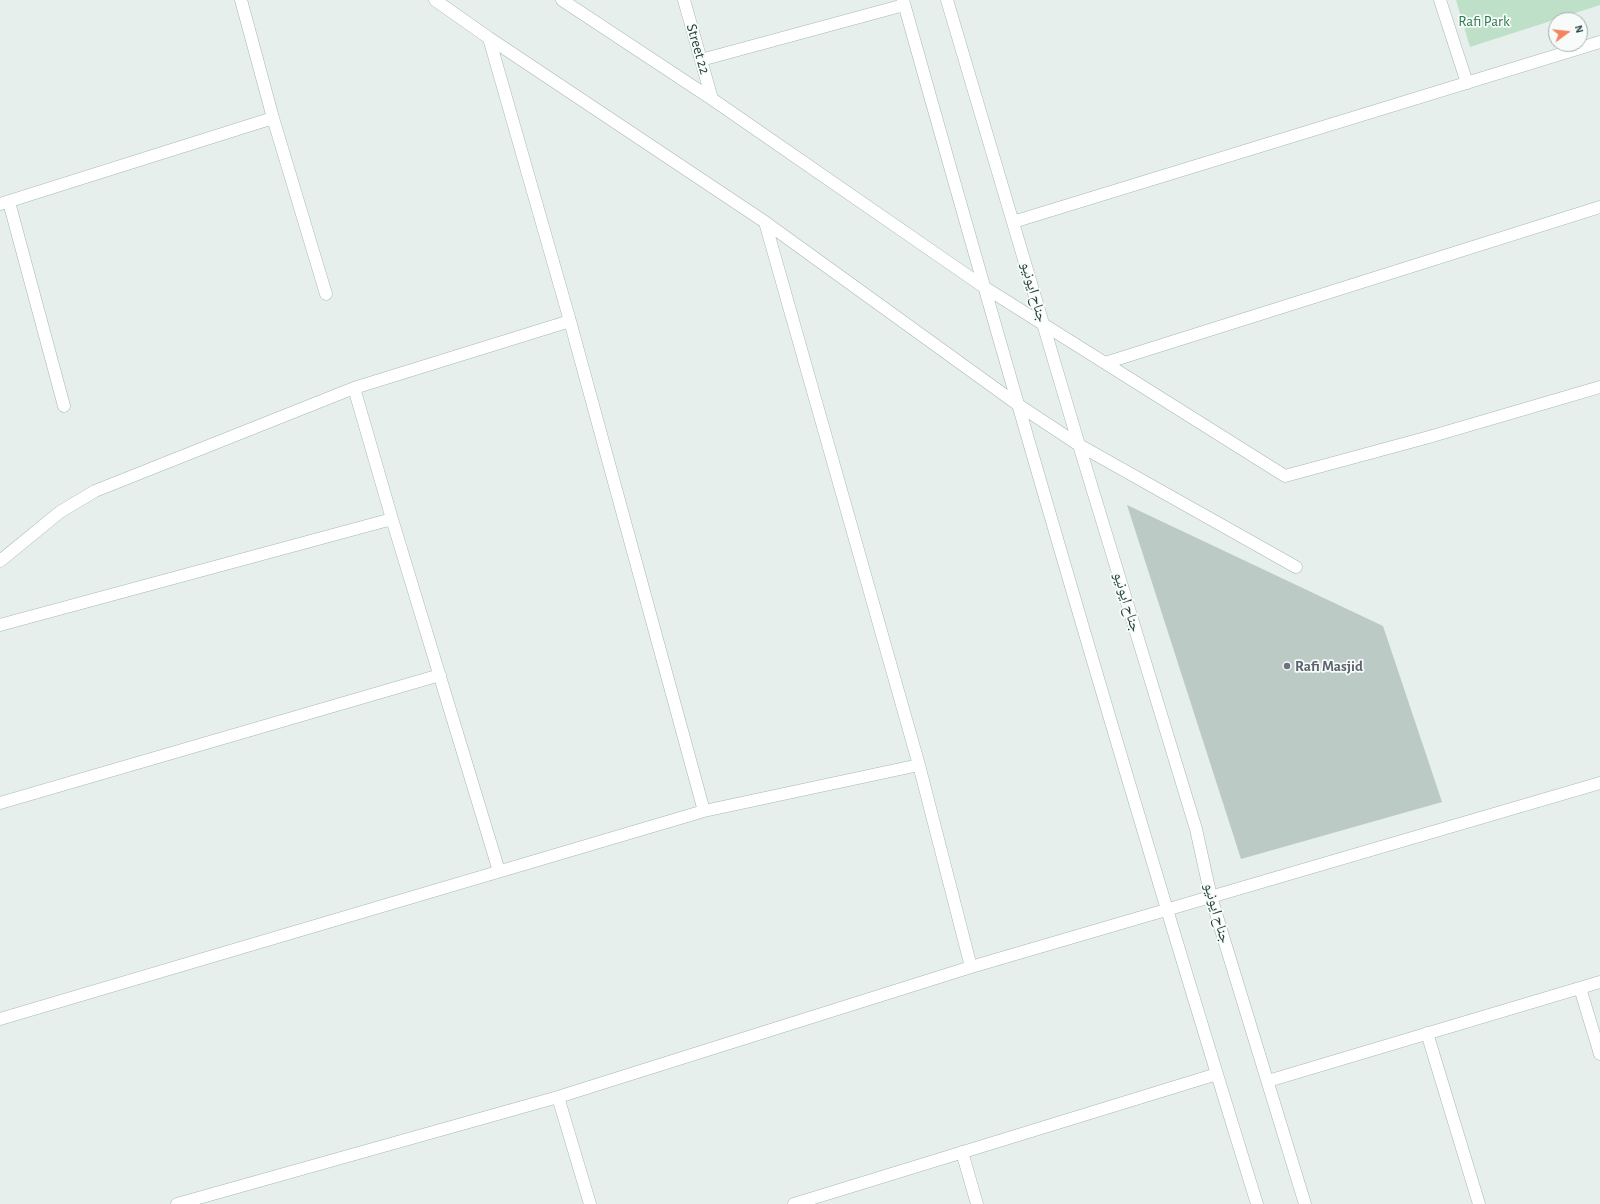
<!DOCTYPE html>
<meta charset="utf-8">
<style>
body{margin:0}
#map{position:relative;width:1600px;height:1204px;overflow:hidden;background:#e6efeb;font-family:"Alegreya Sans",sans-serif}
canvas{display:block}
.north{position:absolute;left:1548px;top:12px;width:40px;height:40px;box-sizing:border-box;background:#f7fbf9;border:1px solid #a3b1ad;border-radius:50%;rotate:75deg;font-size:11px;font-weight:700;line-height:16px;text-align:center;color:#24423a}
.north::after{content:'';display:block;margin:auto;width:14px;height:18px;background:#f4845f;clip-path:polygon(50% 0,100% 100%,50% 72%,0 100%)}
</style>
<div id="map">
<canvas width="1600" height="1204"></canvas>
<div class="north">N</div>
</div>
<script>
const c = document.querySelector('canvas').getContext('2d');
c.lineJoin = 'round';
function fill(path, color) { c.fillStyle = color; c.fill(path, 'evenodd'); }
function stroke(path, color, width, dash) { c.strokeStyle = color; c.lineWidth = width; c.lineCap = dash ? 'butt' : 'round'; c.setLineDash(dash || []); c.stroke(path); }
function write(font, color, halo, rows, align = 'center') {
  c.font = font + ' "Alegreya Sans","Noto Naskh Arabic",sans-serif'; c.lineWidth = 3.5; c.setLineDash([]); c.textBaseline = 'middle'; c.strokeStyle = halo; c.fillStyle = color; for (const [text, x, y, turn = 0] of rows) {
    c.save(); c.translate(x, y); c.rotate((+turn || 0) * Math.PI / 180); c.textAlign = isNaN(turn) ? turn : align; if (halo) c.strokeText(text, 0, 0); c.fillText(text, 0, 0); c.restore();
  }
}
const green = new Path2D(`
 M1456,0H1600V5L1470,47Z`);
const building = new Path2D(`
 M1127,505L1383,626L1442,802L1241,859Z`);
const minor = new Path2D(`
 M241,0L273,118L326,294
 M435,0L489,38L765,222L1017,404L1079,445L1296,567
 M562,0L712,99L984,287L1285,476L1429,437L1600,387
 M684,0L712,99
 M903,0C1016,403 1133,804 1257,1204
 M947,0L1079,445L1196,829L1211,897L1305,1204
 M1440,0L1467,83
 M489,38L570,321L704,811
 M701,60L904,5
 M9,202L64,406
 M0,204L273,118
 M765,222L919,765L971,967
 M1013,222L1600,42
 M1105,363L1600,207
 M354,388L392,519L499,871
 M0,561L60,512L95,491L354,388L570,321
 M0,625L392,519
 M0,803L440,675
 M1580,988L1600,1054
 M0,1019L704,811L919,765
 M1427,1033L1479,1204
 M1268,1081L1600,982
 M558,1097L590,1204
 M962,1152L977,1204
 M177,1204L558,1097L971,967L1600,783
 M794,1204L1217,1074`);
const markers = [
 [1287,666,4,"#6b7280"]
];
const parkNames = [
 ["Rafi Park",1484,21]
];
const streetNames = [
 ["Street 22",698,49,74],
 ["جناح ایونیو",1034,292,74],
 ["جناح ایونیو",1127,602,73],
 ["جناح ایونیو",1217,913,74]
];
const worshipNames = [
 ["Rafi Masjid",1295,666]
];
fill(green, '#bfe0c8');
fill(building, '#bbcac4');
stroke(minor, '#a8b8b2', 13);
stroke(minor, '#fff', 12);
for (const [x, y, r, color] of markers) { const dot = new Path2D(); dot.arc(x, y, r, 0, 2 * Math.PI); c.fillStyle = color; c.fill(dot); stroke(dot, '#f7fbf9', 1.5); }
write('15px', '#2d7a4b', '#f7fbf9', parkNames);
write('15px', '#24423a', '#f7fbf9', streetNames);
write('bold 15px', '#5b616d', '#f7fbf9', worshipNames, 'left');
</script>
